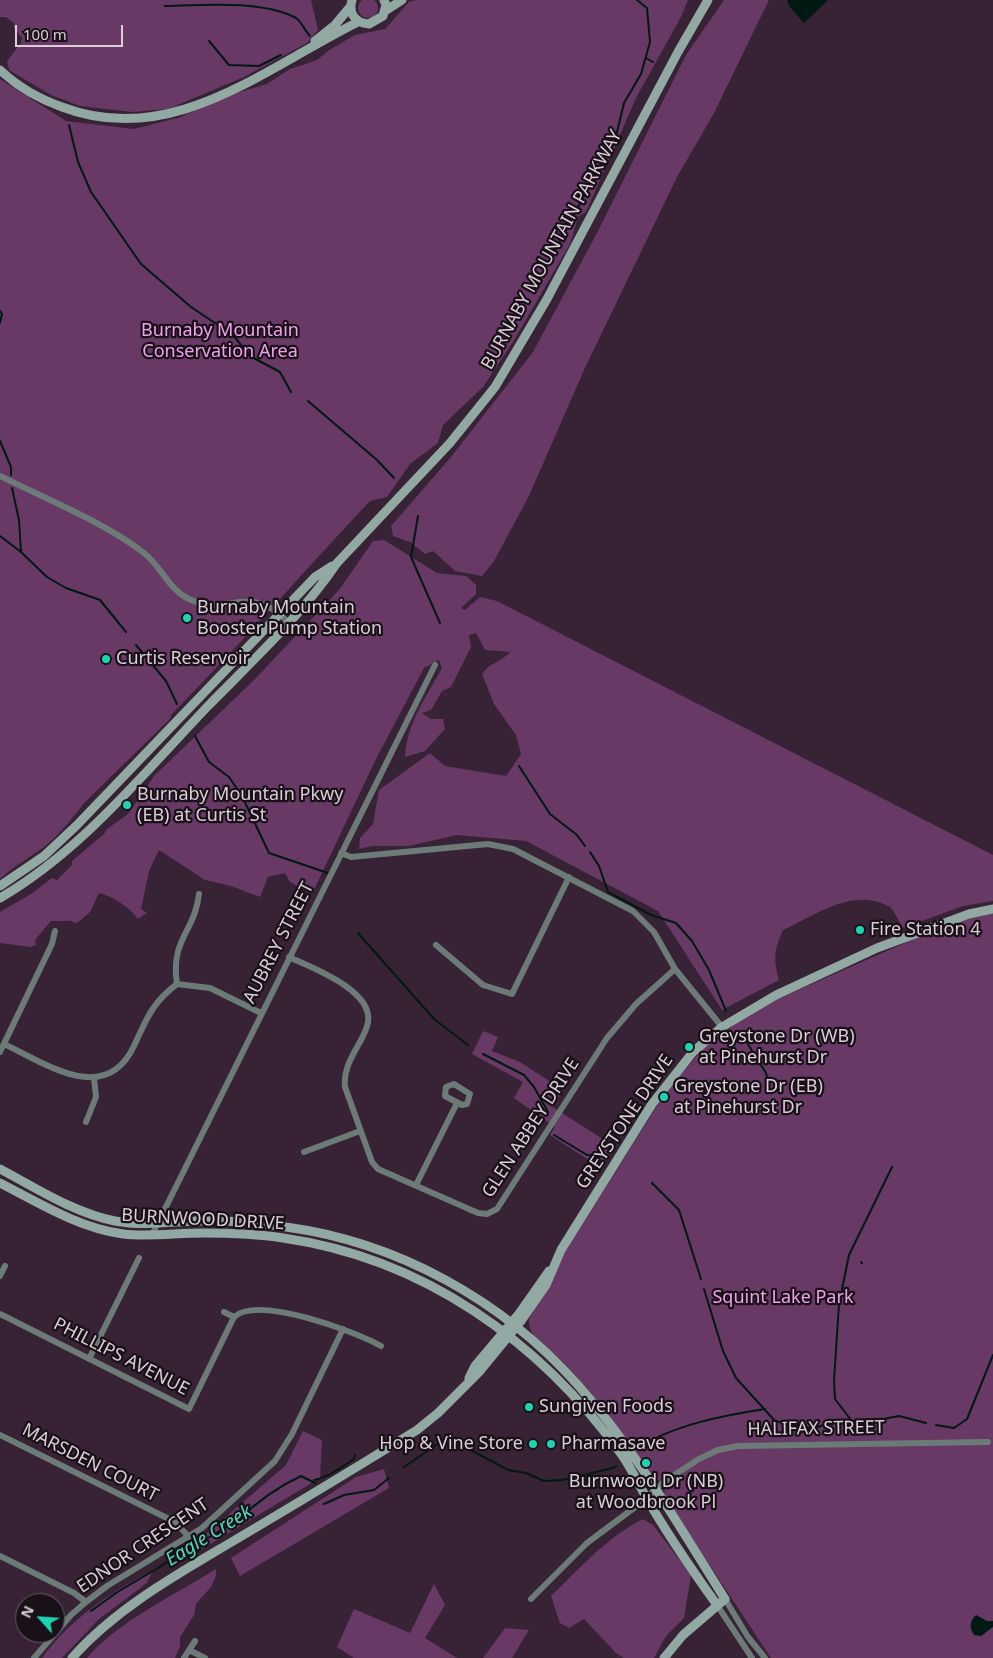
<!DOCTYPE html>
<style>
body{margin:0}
#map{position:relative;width:993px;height:1658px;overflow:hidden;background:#372335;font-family:"Noto Sans",sans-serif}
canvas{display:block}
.north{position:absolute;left:15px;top:1593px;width:50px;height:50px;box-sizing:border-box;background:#191018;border:1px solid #675c65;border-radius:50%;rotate:296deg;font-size:14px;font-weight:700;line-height:20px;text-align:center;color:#dbced9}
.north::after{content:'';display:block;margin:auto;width:18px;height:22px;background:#1bd5b1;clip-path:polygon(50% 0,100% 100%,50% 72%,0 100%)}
.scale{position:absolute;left:15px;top:25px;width:108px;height:22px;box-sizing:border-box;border:2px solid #dbced9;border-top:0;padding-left:6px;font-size:15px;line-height:18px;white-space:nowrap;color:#dbced9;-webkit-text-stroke:4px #191018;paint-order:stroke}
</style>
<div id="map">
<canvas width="993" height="1658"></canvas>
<div class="north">N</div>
<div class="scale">100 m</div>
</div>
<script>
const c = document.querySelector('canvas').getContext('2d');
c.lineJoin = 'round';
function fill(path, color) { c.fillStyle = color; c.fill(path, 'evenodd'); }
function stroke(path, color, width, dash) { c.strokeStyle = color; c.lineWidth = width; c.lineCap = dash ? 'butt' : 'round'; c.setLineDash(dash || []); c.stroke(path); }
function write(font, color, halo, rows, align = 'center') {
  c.font = font + ' "Noto Sans",sans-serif'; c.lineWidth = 4.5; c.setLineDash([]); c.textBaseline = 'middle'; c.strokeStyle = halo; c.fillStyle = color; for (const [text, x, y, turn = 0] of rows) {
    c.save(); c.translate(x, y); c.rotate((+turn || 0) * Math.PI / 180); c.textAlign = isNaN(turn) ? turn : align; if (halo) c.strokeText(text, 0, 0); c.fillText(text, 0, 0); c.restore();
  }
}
const green = new Path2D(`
 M358 8a10 10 0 1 1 20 0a10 10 0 1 1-20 0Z
 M0,0H311L318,30L307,43L244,77L168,109L132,112L80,106L51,95L9,70L7,61L21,43L22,38L14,28V23L6,17H0Z
 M416,0H688L681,17L637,96L586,212L578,217L570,244L513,342L483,387L443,425L438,443L410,464L387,497L370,501C303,572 240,645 171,715V718L84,803C73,818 59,835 44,847C29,858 14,866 0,879V79L66,121L134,129L181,117L226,96L267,84L290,69L317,60L329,50L355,35L385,29L409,2Z
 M724,0H769L714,113L677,177L584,370L529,496L494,561L482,576L455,571L433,551L425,554L410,542L393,536L391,526L451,457L533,352L598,231L686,55Z
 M384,540L437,573L466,576L476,585V594L461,608L465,610L480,597L497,601L993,855V901L963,906L903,928C899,922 894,909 888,906C853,887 814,916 783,930C774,950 773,960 779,980L722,1010L658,911L526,841L457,835L409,846H372L359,849L360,838L373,824L379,790L430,753L445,766L506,776L521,754L516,735L494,704L482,674C489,663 502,662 510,652L485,650L476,633L469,635L471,647L451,687L442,691L431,710L422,713L431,719H443L445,729L425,751L405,757C406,725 427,695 442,668L439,660L424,668L376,759L312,894L290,882L285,873L268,877L260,897L231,886L205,880L159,850L149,871L141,909L147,913L138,919C129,907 114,897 99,893L90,912L77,923L72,922V918L71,921H51L35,940L36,945L31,947L0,943V912L31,894L52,878L57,880L72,865V861L104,834L107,829L128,814L154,776L254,680L339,590L373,541Z
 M993,913V1658H771L664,1496L665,1488L659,1481L652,1478C625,1437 598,1398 563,1362C552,1350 527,1338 529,1319L562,1257L665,1093L703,1049L738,1022L773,1001L946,925Z
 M483,1031L498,1037L492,1051L520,1062L563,1090L553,1107L615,1147L601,1168L550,1135L555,1127L514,1098L523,1082L472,1054Z
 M303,1431L322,1440L320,1478L197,1552L193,1545L286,1465Z
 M384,1469L389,1488L240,1576L231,1558L356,1477Z
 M643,1519L653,1525L691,1575L684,1618L666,1636L654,1658H624L616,1653L584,1619L569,1628L560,1623L551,1596C579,1569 607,1537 643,1519Z
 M216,1569V1576L211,1587L196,1604L194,1615L180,1637V1646L175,1658H87C117,1622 176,1594 216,1569Z
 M153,1570L147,1583L99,1619L62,1658H42C72,1617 109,1594 153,1570Z
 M434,1584L445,1605L425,1638L457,1658H354L337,1647L354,1609L410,1633Z
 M505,1628L529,1630L512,1658H483Z`);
const water = new Path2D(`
 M787,0H828L804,23L789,6Z
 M976,1615L987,1621H993V1627L981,1636L974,1635C969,1628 970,1620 976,1615Z`);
const stream = new Path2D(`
 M165,6C203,5 262,0 296,18C301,21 305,31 310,36
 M209,41L229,65L259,66L281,55
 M646,58L653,62
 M69,125L78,162L91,192L141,264L191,307L233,335L250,356L280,372L291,392
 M544,271L616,136L624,103L641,74L650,42L647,8L637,0
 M0,311L2,314L0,323
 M308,401L377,460L394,478
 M0,441L11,467V475
 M12,488L19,520L21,552
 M418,516L411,557L440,623
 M0,536L21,552L47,577L66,588L100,600L126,632
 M136,645L166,681L177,704
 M195,736L209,762L229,777L242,796L269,853L328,873
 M519,766L550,814L577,835L585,846
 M590,852L599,866L608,892L651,915L676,923L692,941L709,970L726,1011
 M358,933L434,1019L468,1045
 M741,1033L766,1073L768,1082
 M483,1054L524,1075L534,1087L548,1112
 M554,1135L587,1155L601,1156
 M652,1183L679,1210L701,1279
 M861,1262L862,1263
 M704,1289L723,1351L736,1378L775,1421L813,1429L828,1423L873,1421L899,1416L926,1423
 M851,1420L835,1399L834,1381L839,1304L849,1255L892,1167
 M936,1425L954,1428L967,1419L993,1355
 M639,1448C672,1425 726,1415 765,1409
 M404,1467L445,1439L456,1442L508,1470L526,1473L544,1481L562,1480L613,1468L616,1466
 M314,1480C329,1477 342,1467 354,1459L355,1455
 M324,1504L344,1495L374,1490L389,1478
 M91,1611L116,1593L238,1520C257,1502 277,1487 301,1476L315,1483`);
const street = new Path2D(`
 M0,476C46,499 104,522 144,553C161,566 169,590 189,599C227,618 249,581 288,622
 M341,853L351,857L488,844L513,849L633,911L654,932L675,969L722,1027
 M436,945L483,985L512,994L569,877
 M289,957C312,968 373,990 368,1022C367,1029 364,1034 361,1040C353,1055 343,1069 345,1087L372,1162L378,1169L478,1213L487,1214L497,1209L607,1038L636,1004L675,969
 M177,984C170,939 195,932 199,894
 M4,1044C45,1063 105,1107 134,1046C147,1018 152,1003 177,984L210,988L261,1013
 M0,1052L52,944L55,931
 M454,1084L470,1094L467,1104L462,1105L445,1096L446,1087Z
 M86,1122L96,1097L94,1078
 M304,1152L360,1131
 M416,1185L457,1103
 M152,1235L435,665
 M0,1276L5,1266
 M224,1312L234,1317
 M0,1314L189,1409L234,1317C258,1295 354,1331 381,1346
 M89,1359L139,1258
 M0,1435L175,1522L189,1537
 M0,1556L74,1593L86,1602
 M531,1599L587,1543L638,1505L665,1481L699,1459L718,1450L738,1446L988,1442
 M725,1599L748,1637L765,1658
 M717,1605L752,1658
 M189,1650L205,1658
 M34,1658L71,1615L86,1602L107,1586L202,1528L275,1461L292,1434L343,1329
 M184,1658L195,1641`);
const secondary = new Path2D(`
 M352,0C348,13 355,23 369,24L383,16L386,5L384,0
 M385,11L402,0
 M315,41L335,25L350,7
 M0,70C18,87 39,99 62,107C172,149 265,68 358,22
 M0,886L44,856L76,826L315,577L332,566
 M0,898C81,851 143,774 208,706C252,661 301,616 337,563L450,443L495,387L547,299L678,52L708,0
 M0,1169C36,1188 74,1213 115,1221C142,1226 169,1222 196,1221C226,1220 256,1222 286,1227C397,1242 502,1300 577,1384C635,1449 679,1526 725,1599L683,1635L664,1658
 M0,1183C39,1203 79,1228 123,1234C149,1237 176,1233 203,1233C229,1233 257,1234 283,1238C423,1258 540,1341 622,1455C631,1468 638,1483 646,1497C667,1534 692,1570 717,1605
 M469,1378L475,1366L518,1315L549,1271
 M72,1658C116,1608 178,1574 235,1540C296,1504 357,1467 417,1430L438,1413L480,1371L521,1321L546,1285L561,1250L652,1104L693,1052L722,1027L776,995L877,948L969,914L993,909`);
const markers = [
 [187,618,5,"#1bd5b1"],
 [106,659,5,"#1bd5b1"],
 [127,805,5,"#1bd5b1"],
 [860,930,5,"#1bd5b1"],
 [689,1047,5,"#1bd5b1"],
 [664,1097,5,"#1bd5b1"],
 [529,1407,5,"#1bd5b1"],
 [533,1444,5,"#1bd5b1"],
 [551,1444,5,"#1bd5b1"],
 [646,1463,5,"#1bd5b1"]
];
const streetNames = [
 ["BURNABY MOUNTAIN PARKWAY",552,250,-61],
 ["AUBREY STREET",279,943,-63],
 ["GREYSTONE DRIVE",625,1122,-56],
 ["GLEN ABBEY DRIVE",531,1128,-57],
 ["BURNWOOD DRIVE",203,1220,3],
 ["PHILLIPS AVENUE",121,1357,27],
 ["HALIFAX STREET",816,1429,-1],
 ["MARSDEN COURT",90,1463,27],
 ["EDNOR CRESCENT",143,1546,-34]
];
const parkNames = [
 ["Burnaby Mountain",220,331],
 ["Conservation Area",220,352],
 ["Squint Lake Park",783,1298]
];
const poiNames = [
 ["Burnaby Mountain",197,608],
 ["Booster Pump Station",197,629],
 ["Curtis Reservoir",116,659],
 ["Burnaby Mountain Pkwy",137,795],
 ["(EB) at Curtis St",137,816],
 ["Fire Station 4",870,930],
 ["Greystone Dr (WB)",699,1037],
 ["at Pinehurst Dr",699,1058],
 ["Greystone Dr (EB)",674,1087],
 ["at Pinehurst Dr",674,1108],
 ["Sungiven Foods",539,1407],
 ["Hop & Vine Store",523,1444,"right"],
 ["Pharmasave",561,1444],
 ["Burnwood Dr (NB)",646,1482,"center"],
 ["at Woodbrook Pl",646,1503,"center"]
];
const waterNames = [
 ["Eagle Creek",209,1536,-32]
];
fill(green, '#673964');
fill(water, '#001912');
stroke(stream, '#001912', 2);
stroke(street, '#6c7b77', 6);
stroke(secondary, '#91a9a2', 9);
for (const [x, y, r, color] of markers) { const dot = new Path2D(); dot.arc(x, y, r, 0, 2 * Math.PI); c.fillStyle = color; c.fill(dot); stroke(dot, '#191018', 2); }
write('18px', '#dbced9', '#191018', streetNames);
write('18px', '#f0a3ea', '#191018', parkNames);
write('18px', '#dbced9', '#191018', poiNames, 'left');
write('italic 19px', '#4edaba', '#191018', waterNames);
</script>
